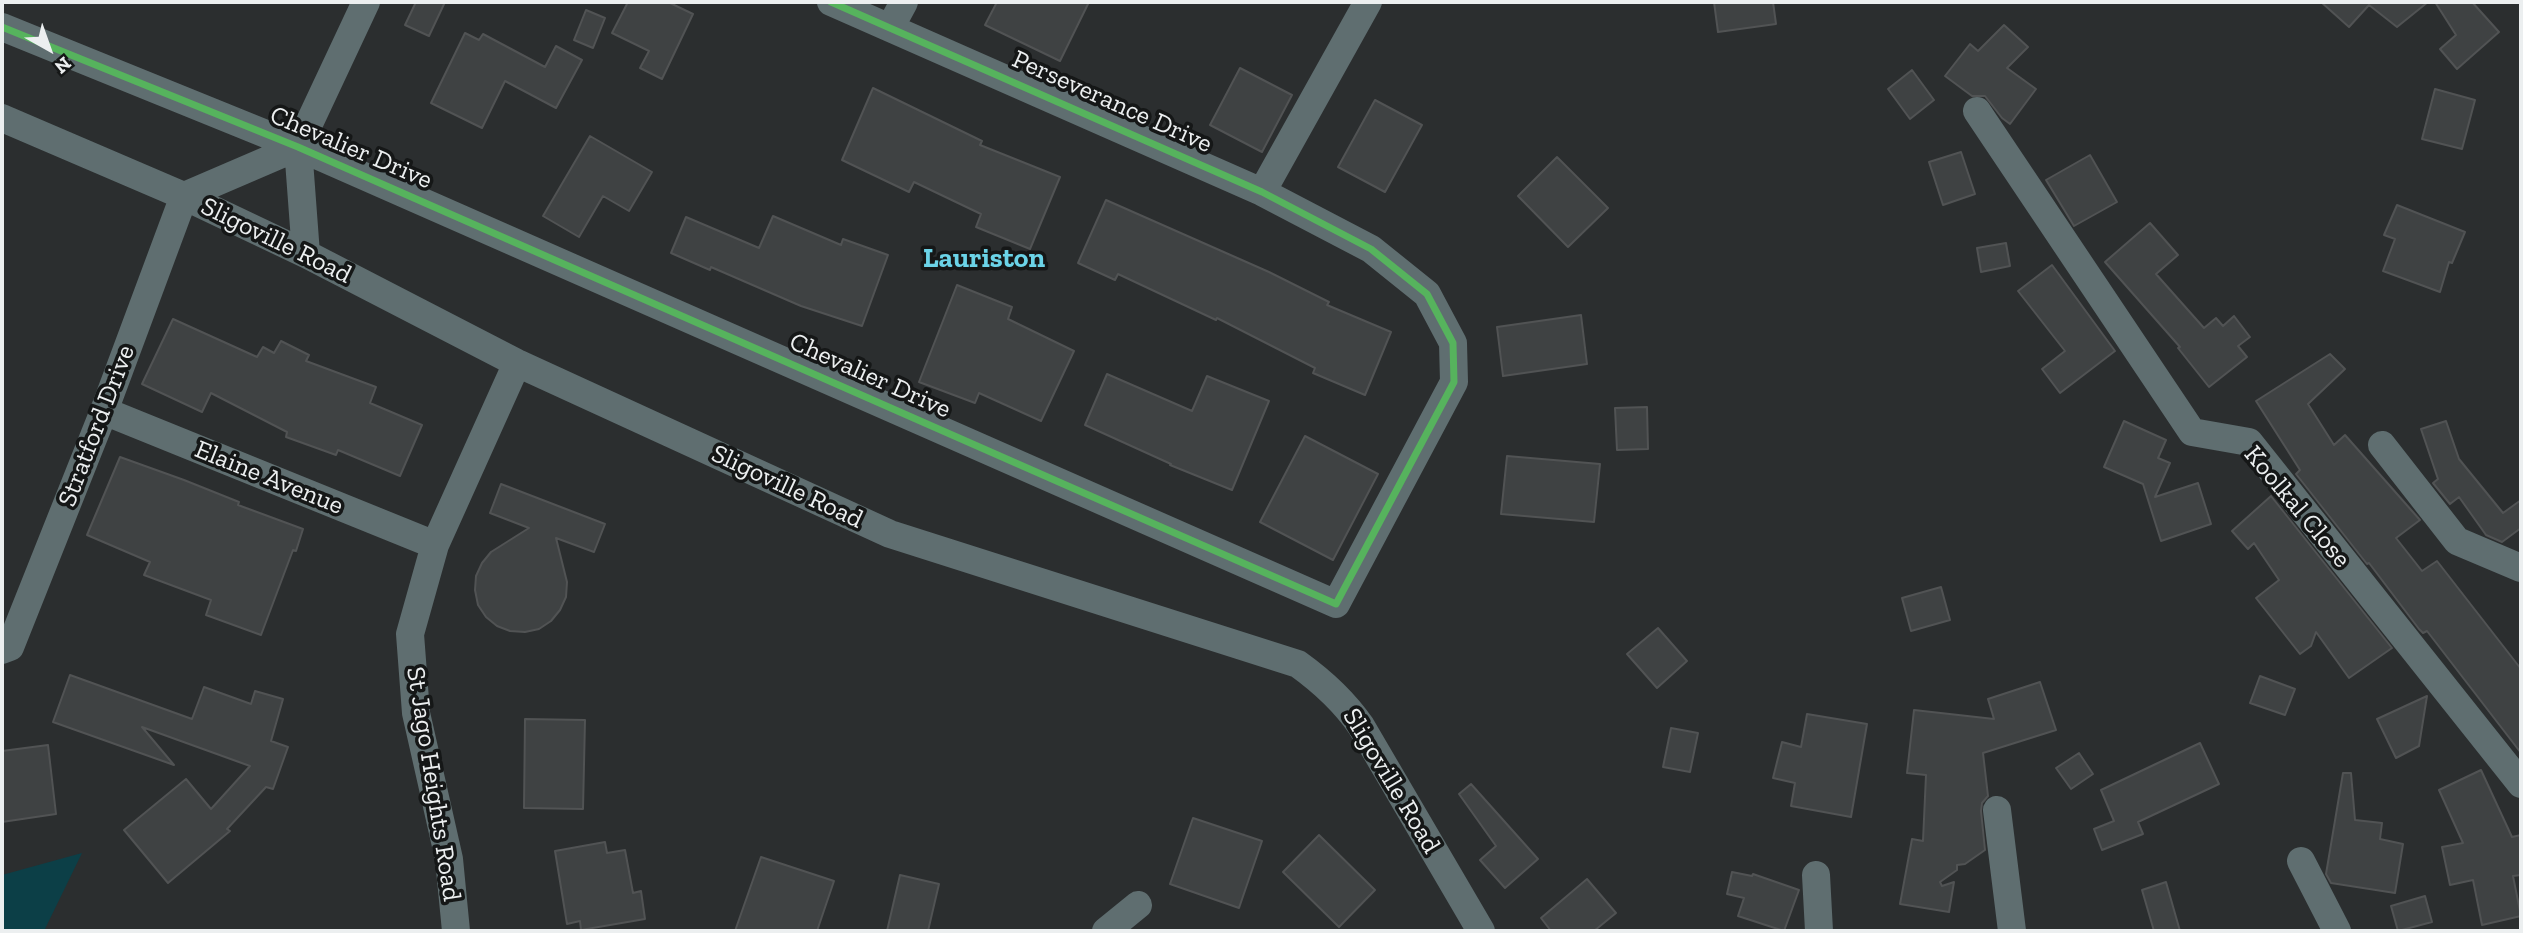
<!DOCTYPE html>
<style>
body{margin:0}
#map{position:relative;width:2523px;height:933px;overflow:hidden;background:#2b2e2f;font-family:"Zilla Slab",serif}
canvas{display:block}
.frame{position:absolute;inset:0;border:4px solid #eceff0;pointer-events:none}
.north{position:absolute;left:14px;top:14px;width:70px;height:70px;-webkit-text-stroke:5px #151717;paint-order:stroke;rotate:140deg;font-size:19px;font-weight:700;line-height:28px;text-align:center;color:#eceff0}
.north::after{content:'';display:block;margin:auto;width:24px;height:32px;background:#eceff0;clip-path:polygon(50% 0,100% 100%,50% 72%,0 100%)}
</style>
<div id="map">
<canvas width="2523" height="933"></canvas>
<div class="frame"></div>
<div class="north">N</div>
</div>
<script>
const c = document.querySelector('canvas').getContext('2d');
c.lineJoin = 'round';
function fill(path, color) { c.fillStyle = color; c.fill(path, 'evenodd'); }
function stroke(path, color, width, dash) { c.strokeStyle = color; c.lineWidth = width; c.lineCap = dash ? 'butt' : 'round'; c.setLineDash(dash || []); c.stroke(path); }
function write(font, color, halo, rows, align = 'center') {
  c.font = font + ' "Zilla Slab",serif'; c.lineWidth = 7; c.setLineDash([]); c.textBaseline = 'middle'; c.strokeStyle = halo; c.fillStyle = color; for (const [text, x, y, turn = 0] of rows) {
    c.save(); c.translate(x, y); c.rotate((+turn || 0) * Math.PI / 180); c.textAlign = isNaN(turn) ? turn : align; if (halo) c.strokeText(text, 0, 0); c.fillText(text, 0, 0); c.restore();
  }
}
const green = new Path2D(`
 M82,853L44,931H2V875Z`);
const building = new Path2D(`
 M416,2H445L429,36L405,25Z
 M628,2H668L693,14L662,79L640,68L649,51L612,33Z
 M997,2H1089L1060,61L985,25Z
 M1714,2H1773L1776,24L1718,32Z
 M2321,2H2428L2397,27L2369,5L2349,27Z
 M2435,2H2472L2499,32L2457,69L2440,49L2456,35Z
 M586,10L605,18L593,48L574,40Z
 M2004,25L2028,47L2007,68L2036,89L2010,124L2002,118L1985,96H1972L1945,76L1970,44L1978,51Z
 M465,33L479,40L483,34L545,67L556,46L582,60L556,108L505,81L482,128L431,103Z
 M1240,68L1292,95L1262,152L1210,125Z
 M1912,70L1934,100L1910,119L1888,89Z
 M873,88L982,141L980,145L1060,177L1030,249L976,227L981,214L914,182L909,192L842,160Z
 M2435,89L2475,100L2462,149L2422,139Z
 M1375,100L1422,125L1385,192L1338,167Z
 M590,136L652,172L629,211L603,196L579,237L543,216Z
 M1961,152L1975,194L1943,205L1929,162Z
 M2090,155L2117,202L2074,226L2046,180Z
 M1557,157L1608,208L1568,247L1518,196Z
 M1106,200L1269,272L1329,302L1327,305L1391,332L1365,395L1313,373L1315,368L1217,318L1216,320L1118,274L1115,280L1078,263Z
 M2397,205L2465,232L2452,263L2449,262L2440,292L2383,271L2395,239L2384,235Z
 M773,216L841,245L843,239L888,255L862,326L801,306L711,267L710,270L671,253L686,217L759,248Z
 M2150,223L2178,255L2156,274L2204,328L2216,318L2223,326L2234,316L2250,337L2238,346L2247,357L2209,387L2178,348L2180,347L2105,262Z
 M2006,243L2010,266L1981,272L1977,248Z
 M2052,265L2115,351L2060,393L2042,369L2065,351L2018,291Z
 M957,285L1012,307L1008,319L1074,351L1041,421L979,393L975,403L919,382Z
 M1581,315L1587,364L1503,376L1497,327Z
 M173,319L257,357L263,347L274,353L281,341L309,355L306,361L376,387L370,403L422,425L400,476L338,450L336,455L286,437L287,432L211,393L202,412L142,384Z
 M2330,354L2345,369L2308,404L2334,445L2345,435L2420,520L2396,538L2422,571L2437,561L2521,669V753L2427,631L2423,633L2419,629L2369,563L2367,564L2296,474L2300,470L2256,401Z
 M1107,374L1192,411L1207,376L1269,401L1232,490L1170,465L1171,464L1085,425Z
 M1647,407L1648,449L1617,450L1615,408Z
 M2124,421L2166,440L2158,458L2170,463L2155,497L2198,483L2211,524L2161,541L2143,484L2104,467Z
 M2446,421L2459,459L2503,513L2521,500V528L2502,542L2486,535L2459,497L2450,504L2433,483L2438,479L2421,429Z
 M1305,436L1378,474L1333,560L1260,522Z
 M1507,456L1600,464L1594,522L1501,514Z
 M120,457L184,480L239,502L238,505L303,529L296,551L293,550L261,635L206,615L211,600L144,575L150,562L87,535Z
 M501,484L605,524L594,552L556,538L567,582L566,597L560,610L551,621L539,629L525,632L510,631L497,626L486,617L478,605L475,590L476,576L482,563L491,552L529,528L490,513Z
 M2271,496L2392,648L2349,678L2316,632L2311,646L2300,654L2256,598L2279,580L2254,543L2248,549L2232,531Z
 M1941,587L1950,620L1911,631L1902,598Z
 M1658,628L1687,661L1657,688L1627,654Z
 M70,675L192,719L204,687L251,704L255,691L283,699L271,741L288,747L273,789L266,787L227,829L230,831L168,883L124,830L186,779L211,809L250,766L142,727L174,765L53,722Z
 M2260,676L2295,689L2285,715L2250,703Z
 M2040,682L2056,730L1983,753L1988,796L1982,803L1981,811L1985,850L1965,864L1957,865V870L1940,882L1942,886L1954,882L1949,912L1900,904L1912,839L1923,841L1926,775L1907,773L1914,710L1994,719L1988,699Z
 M2427,696L2419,746L2396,758L2377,719Z
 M1807,714L1867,724L1851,817L1791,806L1795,783L1773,778L1782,742L1801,747Z
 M525,719L585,720L583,809L524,808Z
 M1671,728L1698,733L1690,772L1663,767Z
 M2200,743L2219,784L2138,822L2143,834L2102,850L2094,829L2114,821L2101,790Z
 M48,745L56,814L2,822V751Z
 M2079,753L2093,774L2071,789L2056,768Z
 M2481,770L2512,837L2521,835V875L2513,876L2521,916L2482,925L2473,880L2450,885L2442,847L2463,843L2439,790Z
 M2343,773H2351L2355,820L2382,823L2380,839L2403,844L2395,893L2331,883L2326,874Z
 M1471,784L1538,859L1505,888L1480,860L1496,846L1459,794Z
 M1193,818L1262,841L1239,908L1170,884Z
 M1319,835L1375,890L1339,927L1283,872Z
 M605,842L607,853L625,850L633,893L641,891L645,919L581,930L580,921L567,924L555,851Z
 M761,857L834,881L817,931H735Z
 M1732,872L1752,876L1753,874L1799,890L1784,931L1738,916L1744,898L1727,894Z
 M900,875L939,884L928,931H887Z
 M1587,879L1616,913L1594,931H1551L1541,918Z
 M2166,882L2180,931H2154L2142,890Z
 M2425,896L2432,922L2398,931L2391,906Z`);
const minor = new Path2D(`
 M2,27L298,147L1336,604L1454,382L1453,343L1427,294L1371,249L1262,192L831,2
 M890,28L904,2
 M1977,111L2192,432L2249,442L2521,784
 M2,118L184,196L306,254L517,363L890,534L1298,664C1323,682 1343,700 1361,726L1481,931
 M1262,192L1368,2
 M306,254L298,147L366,2
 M104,411L435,545
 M2382,445L2457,541L2521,568
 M2,650L10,647L104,411L184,196L298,147
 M1997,810L2012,931
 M2301,861L2337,931
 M1816,875L1819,931
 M456,931L449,859L416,713L410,634L435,545L517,363
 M1106,931L1138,905`);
const cycleway = new Path2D(`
 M2,27L298,147L1336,604L1454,382L1453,343L1427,294L1371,249L1262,192L831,2`);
const streetNames = [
 ["Perseverance Drive",1112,102,24],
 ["Chevalier Drive",351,148,23],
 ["Sligoville Road",276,241,26],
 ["Chevalier Drive",870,376,24],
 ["Stratford Drive",97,426,-69],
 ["Elaine Avenue",269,478,22],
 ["Sligoville Road",787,487,25],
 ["Koolkal Close",2297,507,50],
 ["Sligoville Road",1391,781,59],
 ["St Jago Heights Road",433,784,81]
];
const neighbourhoodNames = [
 ["Lauriston",984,259]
];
fill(green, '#0c3f47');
fill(building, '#3f4243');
stroke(building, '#515354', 2);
stroke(minor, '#5f6e70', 28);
stroke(cycleway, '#56b35d', 7);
write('26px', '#eceff0', '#151717', streetNames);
write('bold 28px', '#6bd3e7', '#151717', neighbourhoodNames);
</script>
